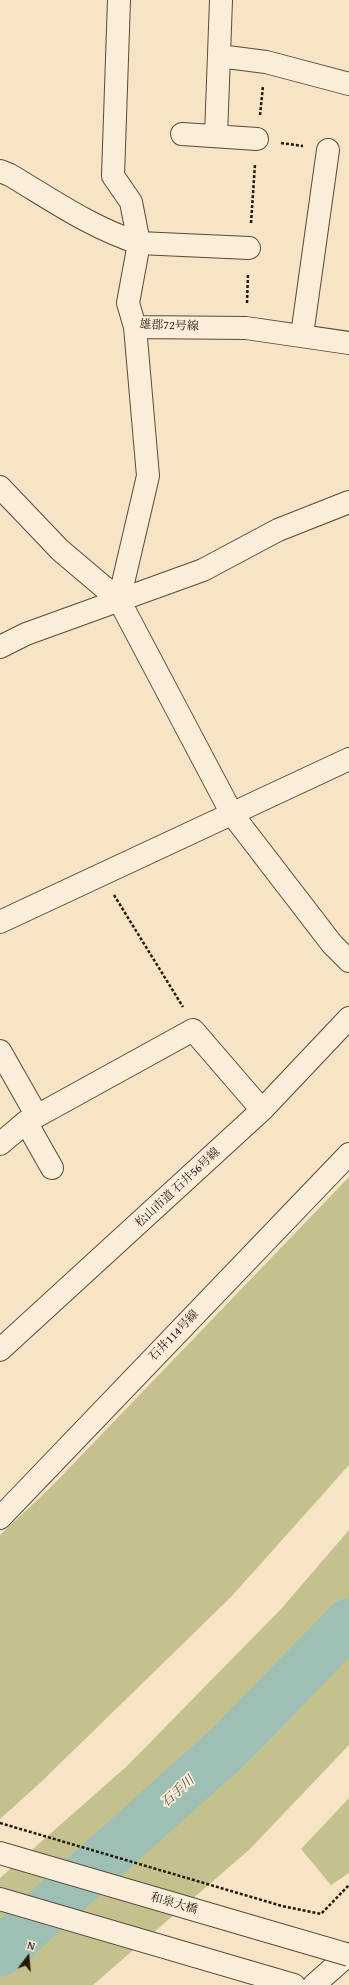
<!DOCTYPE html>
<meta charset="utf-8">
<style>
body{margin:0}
#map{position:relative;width:349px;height:1985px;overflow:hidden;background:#f7e4c4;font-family:"Gentium Book Plus",serif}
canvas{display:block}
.north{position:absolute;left:8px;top:1937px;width:40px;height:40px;-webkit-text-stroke:3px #faedd9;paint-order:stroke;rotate:16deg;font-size:11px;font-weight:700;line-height:16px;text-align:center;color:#24170d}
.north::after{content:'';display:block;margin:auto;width:14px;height:18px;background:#24170d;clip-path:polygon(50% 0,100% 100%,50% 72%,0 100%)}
</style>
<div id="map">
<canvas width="349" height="1985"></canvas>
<div class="north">N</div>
</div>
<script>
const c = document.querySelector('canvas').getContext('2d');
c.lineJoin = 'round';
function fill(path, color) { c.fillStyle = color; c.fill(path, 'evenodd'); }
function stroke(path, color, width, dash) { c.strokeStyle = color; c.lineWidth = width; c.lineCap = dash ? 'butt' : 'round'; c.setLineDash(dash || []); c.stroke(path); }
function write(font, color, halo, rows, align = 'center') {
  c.font = font + ' "Gentium Book Plus","Noto Serif JP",serif'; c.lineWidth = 3.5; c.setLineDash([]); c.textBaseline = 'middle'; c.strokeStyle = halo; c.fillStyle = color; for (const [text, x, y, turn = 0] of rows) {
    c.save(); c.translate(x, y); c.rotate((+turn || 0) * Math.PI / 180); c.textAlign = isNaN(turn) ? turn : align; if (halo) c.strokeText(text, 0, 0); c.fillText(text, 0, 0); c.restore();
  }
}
const green = new Path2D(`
 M349,1177V1465L231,1597L40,1783L0,1819V1535L51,1487Z
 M349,1530V1745L250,1849L93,1985H0V1878L127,1766L281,1609Z
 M349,1798V1873L331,1885L301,1849Z`);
const river = new Path2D(`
 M0,1952L228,1747L349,1623`);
const path = new Path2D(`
 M260,115L263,86
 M281,143L303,146
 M251,223L255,164
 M247,303L248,274
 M114,895L183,1007
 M0,1823L282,1906L321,1914L349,1885`);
const minor = new Path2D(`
 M119,0L113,176L131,202L139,243L249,248
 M219,56L266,62L349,84
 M182,134L257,139
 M216,136L221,0
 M0,171L10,175C52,200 92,228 139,243L128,303L135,327L246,328L349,343
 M302,335L328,150
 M0,487L60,550L119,600L232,814L332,944L349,961
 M119,600L148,476L135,327
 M0,647L26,634L203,570L278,530L349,502
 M0,922L349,759
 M0,1051L37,1116
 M26,1122L52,1168
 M0,1144L26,1122L193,1030L262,1110
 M0,1350L262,1110L349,1018
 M0,1518L349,1154
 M0,1853L260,1929
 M0,1899L294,1985
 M314,1985L349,1954`);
const minorBridge = new Path2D(`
 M260,1929L349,1955`);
const streetNames = [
 ["雄郡72号線",169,326,2],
 ["松山市道 石井56号線",178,1188,-43],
 ["石井114号線",174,1336,-46],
 ["和泉大橋",174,1904,16]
];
const waterNames = [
 ["石手川",178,1792,-42]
];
fill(green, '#c5c18f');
stroke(river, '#9dbfb4', 49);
stroke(minor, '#594a3b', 24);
stroke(path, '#24170d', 2.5, [3, 2]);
stroke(minor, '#faedd9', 22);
stroke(minorBridge, '#594a3b', 24, []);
stroke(minorBridge, '#faedd9', 22);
write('12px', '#24170d', '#faedd9', streetNames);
write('italic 13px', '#4e5247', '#faedd9', waterNames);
</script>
